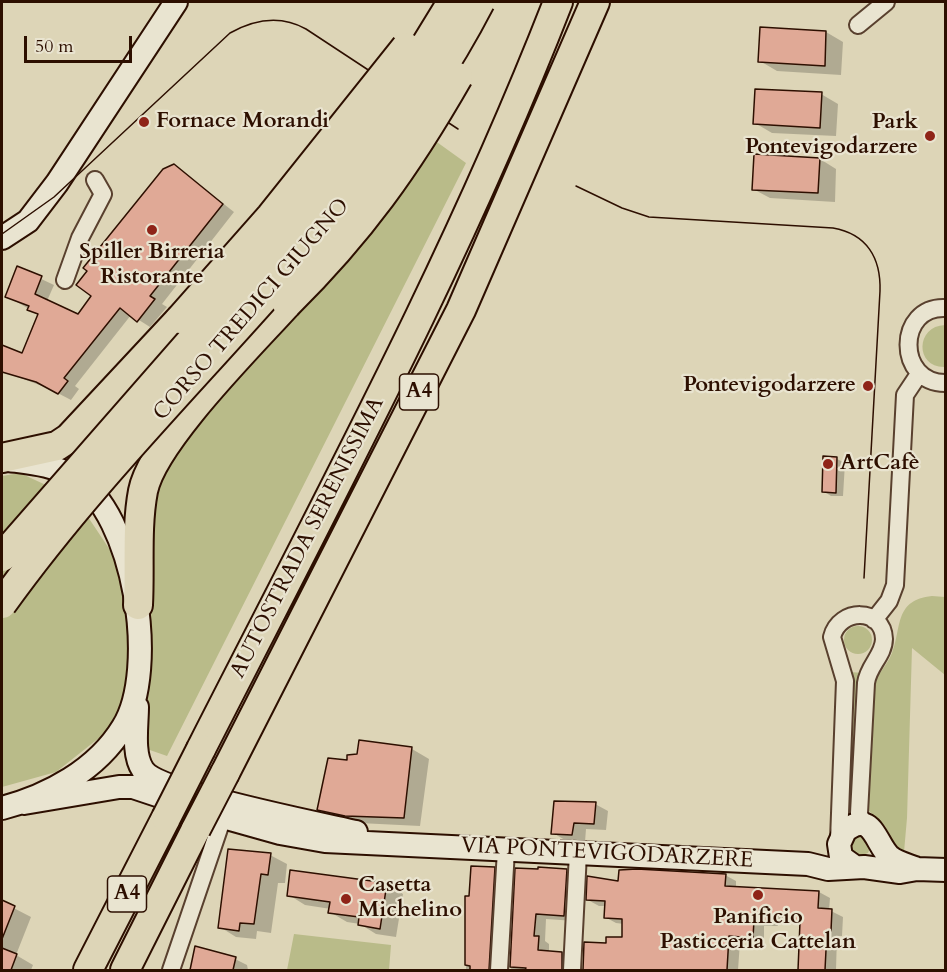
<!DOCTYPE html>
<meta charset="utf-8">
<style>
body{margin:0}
#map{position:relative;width:947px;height:972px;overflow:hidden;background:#ddd5b7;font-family:Cardo,serif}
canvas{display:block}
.frame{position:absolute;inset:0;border:3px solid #2d0f00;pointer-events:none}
.scale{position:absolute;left:24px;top:36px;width:108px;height:27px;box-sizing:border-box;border:3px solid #2d0f00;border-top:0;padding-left:8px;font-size:18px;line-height:21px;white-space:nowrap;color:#2d0f00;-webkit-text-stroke:4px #e9e4d0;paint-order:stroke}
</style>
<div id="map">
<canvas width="947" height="972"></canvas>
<div class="frame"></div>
<div class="scale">50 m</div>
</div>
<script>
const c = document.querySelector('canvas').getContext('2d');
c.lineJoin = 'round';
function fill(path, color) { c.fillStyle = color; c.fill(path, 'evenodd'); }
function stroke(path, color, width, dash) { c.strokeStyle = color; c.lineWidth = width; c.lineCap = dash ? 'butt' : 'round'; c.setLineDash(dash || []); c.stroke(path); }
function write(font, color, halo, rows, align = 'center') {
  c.font = font + ' Cardo,serif'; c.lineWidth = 4.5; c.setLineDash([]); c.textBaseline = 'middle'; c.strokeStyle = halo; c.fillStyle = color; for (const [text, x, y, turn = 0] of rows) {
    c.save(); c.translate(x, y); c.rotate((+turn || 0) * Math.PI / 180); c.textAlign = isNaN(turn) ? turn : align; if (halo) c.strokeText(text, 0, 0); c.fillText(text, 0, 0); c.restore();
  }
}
const green = new Path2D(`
 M434,140L466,163L167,756L104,734L56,772L2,787V476L20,473L76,499L110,550L200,420Z
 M945,325V367C915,368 915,326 945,325Z
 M932,596L945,597V675L912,648L907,818L904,852L893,844L885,826L868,810L874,687C877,673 887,666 892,653C902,627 894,600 932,596Z
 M844 640a14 14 0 1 1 28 0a14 14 0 1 1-28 0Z
 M850,672L863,673L858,760L845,759Z
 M861,836L871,846L868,853L859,856L853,852L851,846L855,838Z
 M294,934L391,945L389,970H287Z`);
const shadow = new Path2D(`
 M762,29L826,32L843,42L841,75L777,71L760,61Z
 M821,94L838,104L836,136L772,133L755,123Z
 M820,159L836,169L835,202L770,198L753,189Z
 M174,165L234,212L162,304L167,307L150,327L131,315L75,386L79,389L71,400L50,389L2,371V347L23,355L39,315L7,296L18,268L54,285L47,301L78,316Z
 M837,459L845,463L843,496H831L823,491Z
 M360,742L412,749L429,759L420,826L359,823L336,819L319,809L348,762L359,756Z
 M945,795H946V839L945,838Z
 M595,804L608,811L606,830L586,829L585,842L565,840L553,833Z
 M270,855L287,864L285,883H278L271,933L257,931L256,939L236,937L220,927Z
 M494,868L505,874L500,970H466V897H470Z
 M518,868L566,870L577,877L575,921L546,919L545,941L549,944V952L562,953L573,960V970H511Z
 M725,875L736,881V888L819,892L830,898L829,910L843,917L842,936H837L836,970H800L802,926L795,922L778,920V926H764V943L740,942L738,970H583L586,943L607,945L623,939L624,924L616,923L605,917L606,906H599L588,900L620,882Z
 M386,884L403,894L396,937L376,934L360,924L347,922L330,912L331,909L305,905L289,895Z
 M2,902L31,917L16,955L33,965L31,970H2Z
 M235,959L247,965L248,970L192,969Z`);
const building = new Path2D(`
 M760,27L826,31L825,66L758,62Z
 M755,89L822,92L820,128L753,124Z
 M754,154L820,158L818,193L752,190Z
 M174,164L223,204L150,296L155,299L137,322L120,308L64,378L68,381L58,394L36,382L2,372V345L22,353L38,314L27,310L29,306L5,297L17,266L42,276L35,294L78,314L91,296L76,285L87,271L83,268L163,169Z
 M823,456L837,457L836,493L822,492Z
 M359,740L412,747L404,818L345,816L317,810L328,758L347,760V755L357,754Z
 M554,801L596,802L594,824L574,823L572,835L551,834Z
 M228,849L271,853L268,875L261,874L254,924L240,923L239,931L218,928Z
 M471,866L495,867L489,970H470V966L465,965V896H469Z
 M538,867L567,869L564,916L536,914L534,936H539L538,950L562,952V970H525L526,968L510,967L515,868L538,869Z
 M637,869L726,874L725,886L819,891L818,908L832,909L831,931L827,930L825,970H798L800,922H792V917L767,915V921L754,920L753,938L729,936L727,970H583L584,942L606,943V937H622V919L604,918L605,901L586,900L587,876L618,881L619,870Z
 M290,870L387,883L380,929L358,925L359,917L328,913L330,902L287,896Z
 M2,900L15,906L2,939Z
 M195,946L236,957L233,970H190Z
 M2,948L17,954L11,970H2Z`);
const street = new Path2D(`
 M858,25L886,2
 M65,280L80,238L103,194L95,180
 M946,308C896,305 896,384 946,383
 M874,620L889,601L895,585L905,395L919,374
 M839,840L845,681L832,637C839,608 883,607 884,639C884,655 868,666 866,683L859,813L861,820L869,827
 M171,970L223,817
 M499,970L506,850
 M572,970L578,853`);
const secondary = new Path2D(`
 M2,238L28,221L57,183L176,2
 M137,707C137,725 132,754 143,770C158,792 321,824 356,832
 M24,803L119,787H133L223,817L280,833L325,841L808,864L828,869L864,867L900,872L917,869L946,870
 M2,808C48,796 97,770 123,727C159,670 135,513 74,477C55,465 31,463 9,460
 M855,867L841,857L839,844L845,831C872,809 876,844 889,856C895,862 907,865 915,868`);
const highway = new Path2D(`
 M2,458L57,446L69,438L180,319
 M138,605C140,568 136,528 143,491C153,441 250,345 287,304
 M201,749C326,503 458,259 558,2
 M225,773L461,310L595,2
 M88,970L166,818
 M125,970L196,829`);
const tram = new Path2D(`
 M576,186L622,208L649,217L833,228C867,234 881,258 880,291L864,578
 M2,234L54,197L230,33C255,19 281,15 306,29L458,129`);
const highwayBridge = new Path2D(`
 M287,304C360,232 407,166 458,77
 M180,319L271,216L406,47
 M2,557L338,173L387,108L452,2
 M2,604C152,395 361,232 480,2
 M166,818L201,749
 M196,829L225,773`);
const markers = [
 [144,122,6,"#8f2418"],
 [930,136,6,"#8f2418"],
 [152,230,6,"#8f2418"],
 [868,386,6,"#8f2418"],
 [828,464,6,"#8f2418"],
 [758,895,6,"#8f2418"],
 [346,899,6,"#8f2418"]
];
const shields = [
 [419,392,39],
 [127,894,39]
];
const shieldNames = [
 ["A4",419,392],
 ["A4",127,894]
];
const poiNames = [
 ["Fornace Morandi",156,122],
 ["Park",918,123,"right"],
 ["Pontevigodarzere",918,148,"right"],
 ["Spiller Birreria",152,253,"center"],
 ["Ristorante",152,278,"center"],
 ["Pontevigodarzere",856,386,"right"],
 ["ArtCafè",840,464],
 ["Casetta",358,886],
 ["Michelino",358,911],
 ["Panificio",758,918,"center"],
 ["Pasticceria Cattelan",758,943,"center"]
];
const streetNames = [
 ["CORSO TREDICI GIUGNO",252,310,-49],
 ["AUTOSTRADA SERENISSIMA",308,538,-63],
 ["VIA PONTEVIGODARZERE",607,854,3]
];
fill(green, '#b9bb89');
fill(shadow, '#0003');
fill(building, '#e0a996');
stroke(building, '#2d0f00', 1.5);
stroke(street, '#59402e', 20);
stroke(secondary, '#2d0f00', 26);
stroke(highway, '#2d0f00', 32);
stroke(street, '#e9e4d0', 16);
stroke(secondary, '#e9e4d0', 22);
stroke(highway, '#ddd5b7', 28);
stroke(tram, '#2d0f00', 1.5);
stroke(highwayBridge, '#2d0f00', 32, []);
stroke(highwayBridge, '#ddd5b7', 28);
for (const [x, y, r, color] of markers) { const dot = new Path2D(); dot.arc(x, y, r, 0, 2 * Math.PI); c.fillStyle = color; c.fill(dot); stroke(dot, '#e9e4d0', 2); }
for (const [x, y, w] of shields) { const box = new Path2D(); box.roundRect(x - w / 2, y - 18, w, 36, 4.5); c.fillStyle = '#e9e4d0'; c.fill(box); stroke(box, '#2d0f00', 1.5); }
write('bold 21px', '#2d0f00', null, shieldNames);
write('bold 22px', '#2d0f00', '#e9e4d0', poiNames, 'left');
write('22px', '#2d0f00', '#e9e4d0', streetNames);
</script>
